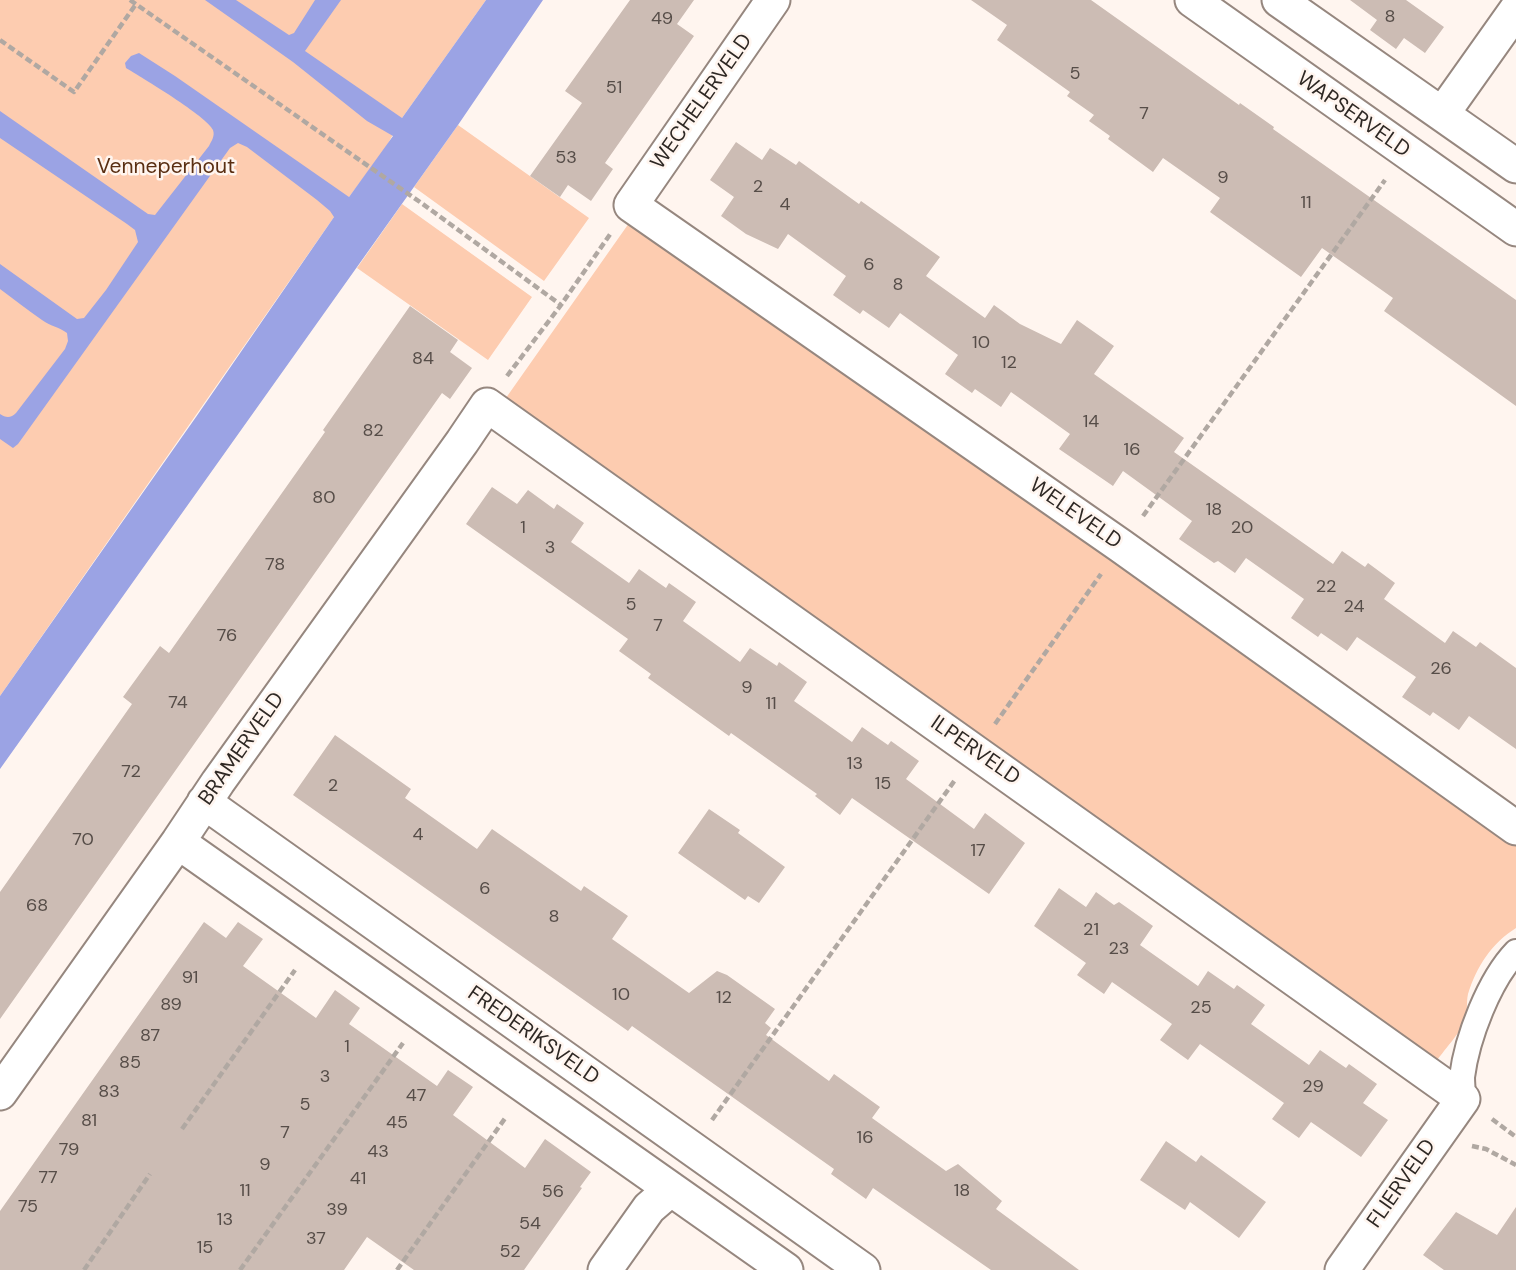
<!DOCTYPE html>
<style>
body{margin:0}
canvas{display:block;background:#fff5ef}
</style>
<canvas width="1516" height="1270"></canvas>
<script>
const c = document.querySelector('canvas').getContext('2d');
c.lineJoin = 'round';
function fill(path, color) { c.fillStyle = color; c.fill(path, 'evenodd'); }
function stroke(path, color, width, dash) { c.strokeStyle = color; c.lineWidth = width; c.lineCap = dash ? 'butt' : 'round'; c.setLineDash(dash || []); c.stroke(path); }
function write(font, color, halo, rows, align = 'center') {
  c.font = font + ' "DM Sans",sans-serif'; c.lineWidth = 5; c.setLineDash([]); c.textBaseline = 'middle'; c.strokeStyle = halo; c.fillStyle = color; for (const [text, x, y, turn = 0] of rows) {
    c.save(); c.translate(x, y); c.rotate((+turn || 0) * Math.PI / 180); c.textAlign = isNaN(turn) ? turn : align; if (halo) c.strokeText(text, 0, 0); c.fillText(text, 0, 0); c.restore();
  }
}
const green = new Path2D(`
 M0,0H486L402,118L385,149L334,217L0,696Z
 M458,125L589,218L544,281L414,187Z
 M402,204L532,297L488,360L357,268Z
 M634,216L1516,838V928C1492,943 1476,967 1468,994C1466,1003 1468,1014 1465,1022C1461,1031 1442,1053 1435,1063L501,405Z`);
const water = new Path2D(`
 M205,0H236L289,35L294,33L315,0H341L305,51L402,118L486,0H543L458,125L0,769V696L196,417L334,217L330,211L317,200L247,147L238,143L230,148L18,444L13,448L0,439V414C6,418 11,418 16,413L65,349L68,341L67,333C59,327 50,326 42,320C27,310 14,299 0,289V264L77,319L84,318L106,290L138,242L135,230L127,224L0,138V111L148,214L155,215L209,146C212,140 215,136 213,130C208,117 141,77 126,68L125,63L131,56L139,53L175,76L349,197L393,136L367,121L293,62Z`);
const building = new Path2D(`
 M630,0H694L677,24L694,36L605,163L613,169L591,201L568,185L560,197L530,176L582,103L565,91Z
 M971,0H1091L1239,105L1240,103L1274,127L1273,129L1516,300V406L1384,311L1393,298L1322,248L1301,277L1210,212L1220,198L1163,158L1153,172L1108,139L1110,136L1089,121L1094,115L1067,96L1070,92L997,40L1007,25Z
 M1350,0H1406L1444,27L1425,53L1404,38L1396,49L1370,30L1377,20Z
 M736,142L762,160L770,148L796,165L799,161L859,204L861,201L940,257L926,276L985,318L994,305L1020,324L1061,344L1077,320L1114,346L1094,374L1184,438L1174,452L1333,564L1342,551L1365,567L1368,563L1395,583L1384,599L1445,643L1453,631L1476,647L1480,642L1516,668V749L1469,716L1459,730L1433,712L1430,716L1402,697L1416,677L1357,637L1347,651L1321,633L1318,637L1291,618L1304,599L1246,558L1235,573L1218,561L1214,563L1179,539L1192,521L1123,471L1113,486L1059,449L1070,434L1011,392L1001,407L975,389L972,393L945,374L958,355L900,313L889,328L863,310L860,314L833,295L846,276L788,234L778,249L746,234L721,216L734,197L710,180Z
 M410,306L458,340L450,352L472,368L450,399L442,393L0,1019V892L132,704L123,697L160,646L169,653L325,432L323,430Z
 M492,487L517,504L528,490L554,509L557,504L584,523L571,542L629,583L639,569L666,588L669,583L696,602L683,621L740,662L750,648L777,666L779,662L807,682L794,701L852,742L862,727L888,745L891,741L919,761L906,779L974,829L985,813L1025,843L989,894L852,798L840,815L815,796L817,794L731,733L729,736L648,678L651,674L619,651L628,639L466,524Z
 M335,735L411,789L405,798L477,849L492,829L581,891L584,886L628,916L612,939L689,993L717,971L727,975L775,1009L765,1023L771,1028L766,1035L829,1081L834,1074L880,1107L872,1118L946,1171L958,1164L1002,1201L996,1209L1079,1270H991L873,1188L866,1199L831,1174L834,1169L632,1026L628,1031L293,795Z
 M709,809L740,830L738,833L785,867L759,903L748,896L745,900L678,853Z
 M1059,888L1086,907L1096,892L1114,905L1119,902L1153,926L1140,945L1198,986L1208,971L1234,989L1237,985L1265,1005L1251,1024L1309,1065L1320,1050L1346,1068L1349,1064L1377,1084L1363,1103L1388,1120L1361,1157L1311,1122L1299,1138L1272,1119L1284,1103L1200,1044L1188,1060L1160,1040L1172,1024L1112,982L1104,994L1077,975L1086,963L1034,926Z
 M204,922L226,938L238,922L263,939L243,966L316,1018L335,990L360,1008L349,1024L437,1086L448,1070L473,1087L453,1115L525,1168L545,1139L591,1172L580,1187L582,1188L524,1270H414L367,1237L344,1270H0V1211Z
 M1166,1141L1196,1162L1201,1155L1266,1202L1239,1238L1190,1202L1185,1210L1140,1180Z
 M1516,1207V1270H1444L1423,1255L1456,1212L1497,1235Z`);
const path = new Path2D(`
 M130,0L420,202L561,305
 M0,40L74,92L136,4
 M507,376L561,305L611,233
 M1143,516L1385,180
 M995,724L1101,574
 M1492,1119L1516,1137
 M712,1120L955,780
 M182,1129L295,970
 M1472,1146L1486,1149L1516,1165
 M84,1270L150,1174
 M240,1270L403,1043
 M397,1270L506,1117`);
const pedestrian = new Path2D(`
 M1463,1099C1463,1091 1462,1084 1462,1077C1467,1038 1489,980 1516,952`);
const minor = new Path2D(`
 M773,0L631,205L1121,546L1516,828
 M1192,0L1516,229
 M1279,0L1516,166
 M1443,113L1516,10
 M204,802L863,1270
 M178,842L786,1270
 M0,1093L178,842L218,782L462,442L487,405L1463,1099L1342,1270
 M605,1270L649,1208L671,1189`);
const numberNames = [
 ["8",1390,17],
 ["49",662,19],
 ["5",1075,74],
 ["51",614,88],
 ["7",1144,114],
 ["53",566,158],
 ["9",1223,178],
 ["2",758,187],
 ["11",1306,203],
 ["4",785,205],
 ["6",869,265],
 ["8",898,285],
 ["10",981,343],
 ["84",423,359],
 ["12",1009,363],
 ["14",1091,422],
 ["82",373,431],
 ["16",1132,450],
 ["80",324,498],
 ["18",1214,510],
 ["1",523,528],
 ["20",1242,528],
 ["3",550,548],
 ["78",275,565],
 ["22",1326,587],
 ["5",631,605],
 ["24",1354,607],
 ["7",658,626],
 ["76",227,636],
 ["26",1441,669],
 ["9",747,688],
 ["74",178,703],
 ["11",771,704],
 ["13",855,764],
 ["72",131,772],
 ["15",883,784],
 ["2",333,786],
 ["4",418,835],
 ["70",83,840],
 ["17",978,851],
 ["6",485,889],
 ["68",37,906],
 ["8",554,917],
 ["21",1091,930],
 ["23",1119,949],
 ["91",190,978],
 ["10",621,995],
 ["12",724,998],
 ["89",171,1005],
 ["25",1201,1008],
 ["87",150,1036],
 ["1",347,1047],
 ["85",130,1063],
 ["3",325,1077],
 ["29",1313,1087],
 ["83",109,1092],
 ["47",416,1096],
 ["5",305,1105],
 ["81",89,1121],
 ["45",397,1123],
 ["7",285,1133],
 ["16",865,1138],
 ["79",69,1150],
 ["43",378,1152],
 ["9",265,1165],
 ["77",48,1178],
 ["41",358,1179],
 ["11",245,1191],
 ["18",962,1191],
 ["56",553,1192],
 ["75",28,1207],
 ["39",337,1210],
 ["13",225,1220],
 ["54",530,1224],
 ["37",316,1239],
 ["15",205,1248],
 ["52",510,1252]
];
const streetNames = [
 ["WECHELERVELD",702,102,-55],
 ["WAPSERVELD",1353,115,35],
 ["WELEVELD",1075,514,35],
 ["BRAMERVELD",242,749,-55],
 ["ILPERVELD",975,751,35],
 ["FREDERIKSVELD",533,1036,35],
 ["FLIERVELD",1402,1184,-55]
];
const parkNames = [
 ["Venneperhout",166,167]
];
fill(green, '#fdccb0');
fill(water, '#9ba3e4');
fill(building, '#ccbcb4');
stroke(pedestrian, '#96877f', 28);
stroke(minor, '#96877f', 37);
stroke(path, '#b0a8a2', 4.5, [7, 3.5]);
stroke(pedestrian, '#fff', 24);
stroke(minor, '#fff', 33);
write('18px', '#564d48', null, numberNames);
write('21px', '#2e2824', '#fff5ef', streetNames);
write('21px', '#5a2f13', '#fff5ef', parkNames);
</script>
